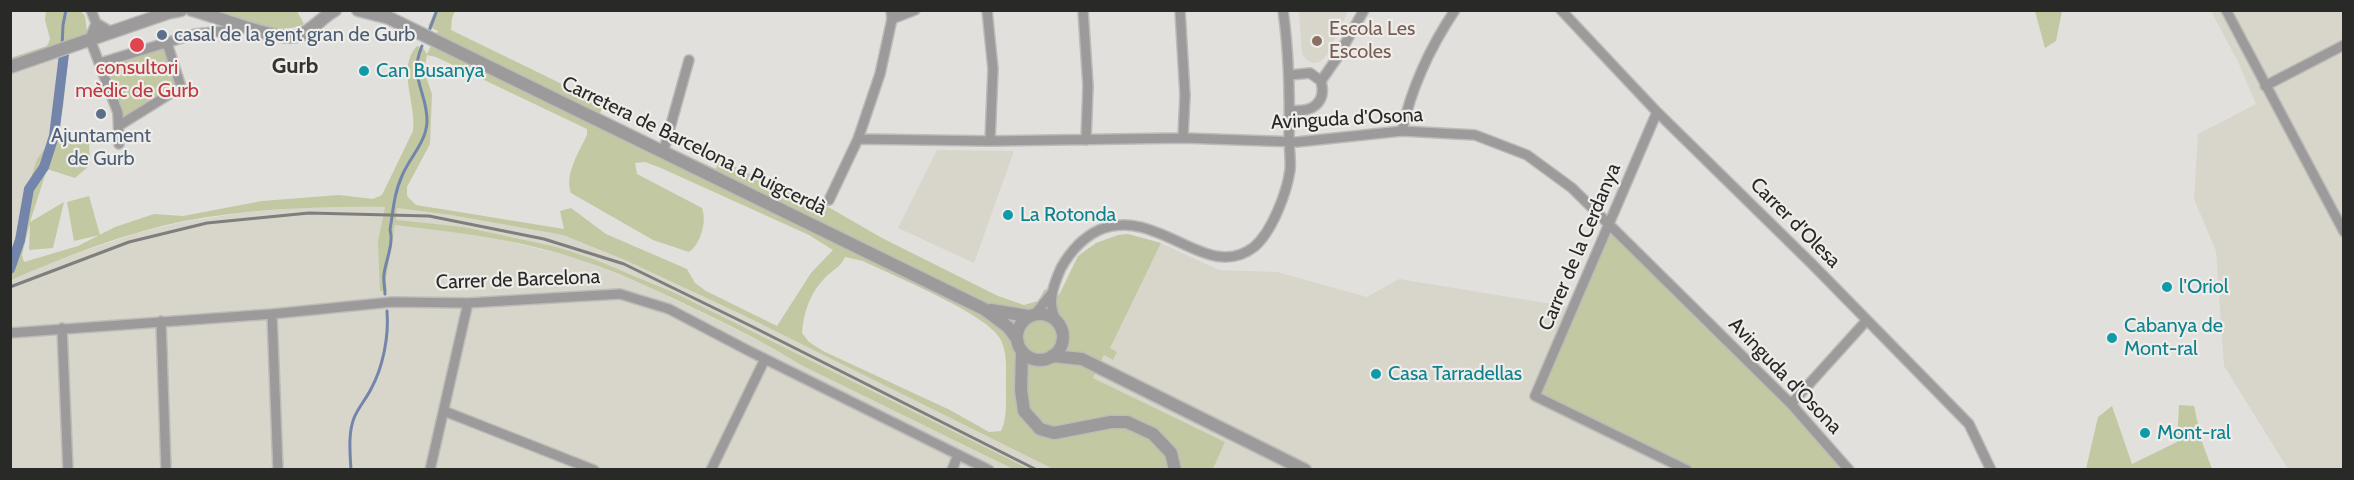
<!DOCTYPE html>
<meta charset="utf-8">
<style>
body{margin:0}
#map{position:relative;width:2354px;height:480px;overflow:hidden;background:#e1e0dc;font-family:Cabin,sans-serif}
canvas{display:block}
.frame{position:absolute;inset:0;border:12px solid #292928;pointer-events:none}
</style>
<div id="map">
<canvas width="2354" height="480"></canvas>
<div class="frame"></div>
</div>
<script>
const c = document.querySelector('canvas').getContext('2d');
c.lineJoin = 'round';
function fill(path, color) { c.fillStyle = color; c.fill(path, 'evenodd'); }
function stroke(path, color, width, dash) { c.strokeStyle = color; c.lineWidth = width; c.lineCap = dash ? 'butt' : 'round'; c.setLineDash(dash || []); c.stroke(path); }
function write(font, color, halo, rows, align = 'center') {
  c.font = font + ' Cabin,sans-serif'; c.lineWidth = 4.5; c.setLineDash([]); c.textBaseline = 'middle'; c.strokeStyle = halo; c.fillStyle = color; for (const [text, x, y, turn = 0] of rows) {
    c.save(); c.translate(x, y); c.rotate((+turn || 0) * Math.PI / 180); c.textAlign = isNaN(turn) ? turn : align; if (halo) c.strokeText(text, 0, 0); c.fillText(text, 0, 0); c.restore();
  }
}
const built = new Path2D(`
 M1299,11H1348L1327,55L1320,62L1313,63L1308,61L1302,54Z
 M2211,11H2343V469H2288L2224,366L2216,251L2194,199L2198,134L2256,104L2238,62Z
 M63,53L61,84L51,135L48,144L37,159L27,189L11,268V70Z
 M937,150L1014,151L974,263L898,228Z
 M318,206L385,207L378,241L387,291L386,279L395,225L486,236L581,259L651,288L775,348L801,365L1013,469L11,470V280L49,263L134,234L183,222L241,213Z
 M397,208L451,215L563,235L625,260L745,316L1053,469H1029L675,293L636,276L557,247L464,227L396,221Z
 M1161,243L1219,270L1277,272L1367,297L1399,279L1570,307L1679,469H1213L1225,442L1093,378Z`);
const green = new Path2D(`
 M46,11H81L85,16L89,46L11,70L10,58L47,46L50,39L45,20Z
 M218,11H297L304,24C278,37 244,18 218,11Z
 M435,11H455L452,18L451,30L603,104L600,114L716,169L719,159L804,200L812,203L823,204L882,238L998,296L1024,305L1038,301L1045,289L1059,295L1078,256L1096,243L1118,235L1128,234L1161,243L1110,348L1117,352L1113,360L1104,355L1093,378L1225,442L1213,469H1053L745,316L625,260L563,235L451,215L397,208L396,220L464,227L557,247L596,260L675,293L1029,469H1013L801,365C770,345 737,329 704,313C650,287 598,262 539,248C492,236 444,231 395,225L386,279L387,291H380L378,241L385,207C317,206 250,209 184,221C125,233 66,256 11,280V268L27,189L37,159L48,144L51,135L63,60H68L63,108L55,142L89,143L90,165L75,178L47,169L30,222L64,202L53,248L29,250L30,223L22,255L24,262L78,246L115,227L154,214L183,216L262,201L339,195L373,199L382,195L413,131C417,104 396,68 417,46L423,48L427,54L438,31L428,26ZM427,55L436,57L587,129V135C579,152 564,175 571,193L653,240L689,252C701,244 707,221 702,208L637,174L635,163L645,162L661,168L809,235L833,250L811,273L777,326L706,291L695,283L687,269L606,234L571,208L560,211L564,229L416,205L407,196V187L430,144L432,94L424,71ZM845,257L863,261C892,275 984,313 999,337C1008,350 1006,372 1006,387C1006,401 1007,419 1001,431L989,432L950,410L823,351L809,342L802,333C804,310 811,290 829,274C835,269 842,265 845,257Z
 M2035,11H2062L2056,41L2045,48Z
 M167,43L181,87L120,125L100,63Z
 M89,196L100,235L74,241L67,202Z
 M1608,222L1849,469H1687L1535,396Z
 M2179,405L2194,406L2202,442L2212,469H2086L2098,417L2112,406L2132,464L2177,442Z`);
const stream = new Path2D(`
 M429,31L437,10
 M62,47L63,25L66,10
 M385,294C385,288 383,281 384,274C386,260 394,243 390,230C393,212 394,193 402,176C409,158 426,143 427,122C428,93 408,78 422,46
 M351,470C350,453 348,433 354,418C358,408 366,399 371,389C383,367 389,337 387,311`);
const canal = new Path2D(`
 M10,269L20,240L29,189L44,167L54,136L64,54`);
const minor = new Path2D(`
 M91,10L96,23L111,32
 M987,10L993,69L990,141
 M1083,10L1088,86L1086,140
 M1180,10L1185,95L1183,138
 M1561,10L1657,112L1812,264L1969,424L1991,470
 M2226,10L2344,232
 M892,19L915,10
 M96,23L90,39L118,113L119,144
 M100,63L195,34L224,31L242,25
 M1290,75L1310,73L1321,81C1327,104 1311,113 1290,110
 M1321,81L1337,58L1364,10
 M2265,86L2344,45
 M1657,112L1535,396L1687,470
 M120,125L181,87L167,43
 M1402,131C1411,89 1431,46 1455,10
 M858,139L990,141L1183,138L1297,142L1402,131L1475,135L1527,155L1572,188L1791,404L1849,470
 M663,153L689,60
 M829,200L858,139L880,74L892,19L891,10
 M272,314L278,470
 M1035,314L1051,294
 M1056,320C1047,302 1053,286 1061,268C1070,252 1082,238 1099,230C1159,205 1206,284 1254,247C1272,232 1287,192 1290,170C1291,159 1289,148 1289,138C1290,95 1289,53 1283,10
 M161,321L166,470
 M62,328L68,470
 M10,333L272,314L392,302L468,303L620,294L669,309L749,351L989,470
 M1791,404L1867,320
 M444,411L594,470
 M430,470L468,303
 M711,470L765,359
 M952,470L958,455`);
const tertiary = new Path2D(`
 M192,10C217,16 274,41 297,36C310,33 322,17 335,10
 M358,10L386,17
 M378,10L387,17L984,309L1008,327L1017,339
 M10,67L170,12L181,10
 M991,310L1028,316
 M1017 337a23 23 0 1 1 46 0a23 23 0 1 1-46 0Z
 M1022,351L1021,390L1024,411L1040,429L1054,433L1111,422H1127L1153,434L1171,453L1175,470
 M1052,356L1082,359L1305,470`);
const rail = new Path2D(`
 M10,287L129,242L207,223L309,213L429,216L544,239L624,264L751,326L1037,470`);
const markers = [
 [162,35,6,"#5c6f8a"],
 [1317,41,6,"#8d6e63"],
 [137,45,8,"#e0444e"],
 [364,71,6,"#0f9aa8"],
 [101,114,6,"#5c6f8a"],
 [1008,215,6,"#0f9aa8"],
 [2167,287,6,"#0f9aa8"],
 [2112,338,6,"#0f9aa8"],
 [1376,374,6,"#0f9aa8"],
 [2145,433,6,"#0f9aa8"]
];
const educationNames = [
 ["Escola Les",1329,29],
 ["Escoles",1329,52]
];
const serviceNames = [
 ["casal de la gent gran de Gurb",174,35],
 ["Ajuntament",101,136,"center"],
 ["de Gurb",101,159,"center"]
];
const healthNames = [
 ["consultori",137,68],
 ["mèdic de Gurb",137,91]
];
const cultureNames = [
 ["Can Busanya",376,71],
 ["La Rotonda",1020,215],
 ["l'Oriol",2179,287],
 ["Cabanya de",2124,326],
 ["Mont-ral",2124,349],
 ["Casa Tarradellas",1388,374],
 ["Mont-ral",2157,433]
];
const streetNames = [
 ["Avinguda d'Osona",1347,119,-3],
 ["Carretera de Barcelona a Puigcerdà",694,146,26],
 ["Carrer d'Olesa",1795,223,45],
 ["Carrer de la Cerdanya",1580,247,-67],
 ["Carrer de Barcelona",518,280,-2],
 ["Avinguda d'Osona",1785,376,46]
];
const quarterNames = [
 ["Gurb",295,67]
];
fill(built, '#d8d5cb');
fill(green, '#c2c8a1');
stroke(stream, '#7385aa', 3);
stroke(canal, '#7385aa', 10);
stroke(minor, '#bcbbb8', 12);
stroke(tertiary, '#bcbbb8', 15);
stroke(minor, '#9c9a9a', 9);
stroke(tertiary, '#9c9a9a', 12);
stroke(rail, '#7e7e7c', 3);
for (const [x, y, r, color] of markers) { const dot = new Path2D(); dot.arc(x, y, r, 0, 2 * Math.PI); c.fillStyle = color; c.fill(dot); stroke(dot, '#eeede9', 2); }
write('20px', '#785e54', '#eeede9', educationNames, 'left');
write('20px', '#4e5e75', '#eeede9', serviceNames, 'left');
write('20px', '#be3a42', '#eeede9', healthNames);
write('20px', '#0d838f', '#eeede9', cultureNames, 'left');
write('20px', '#292928', '#eeede9', streetNames);
write('bold 22px', '#353431', '#eeede9', quarterNames);
</script>
